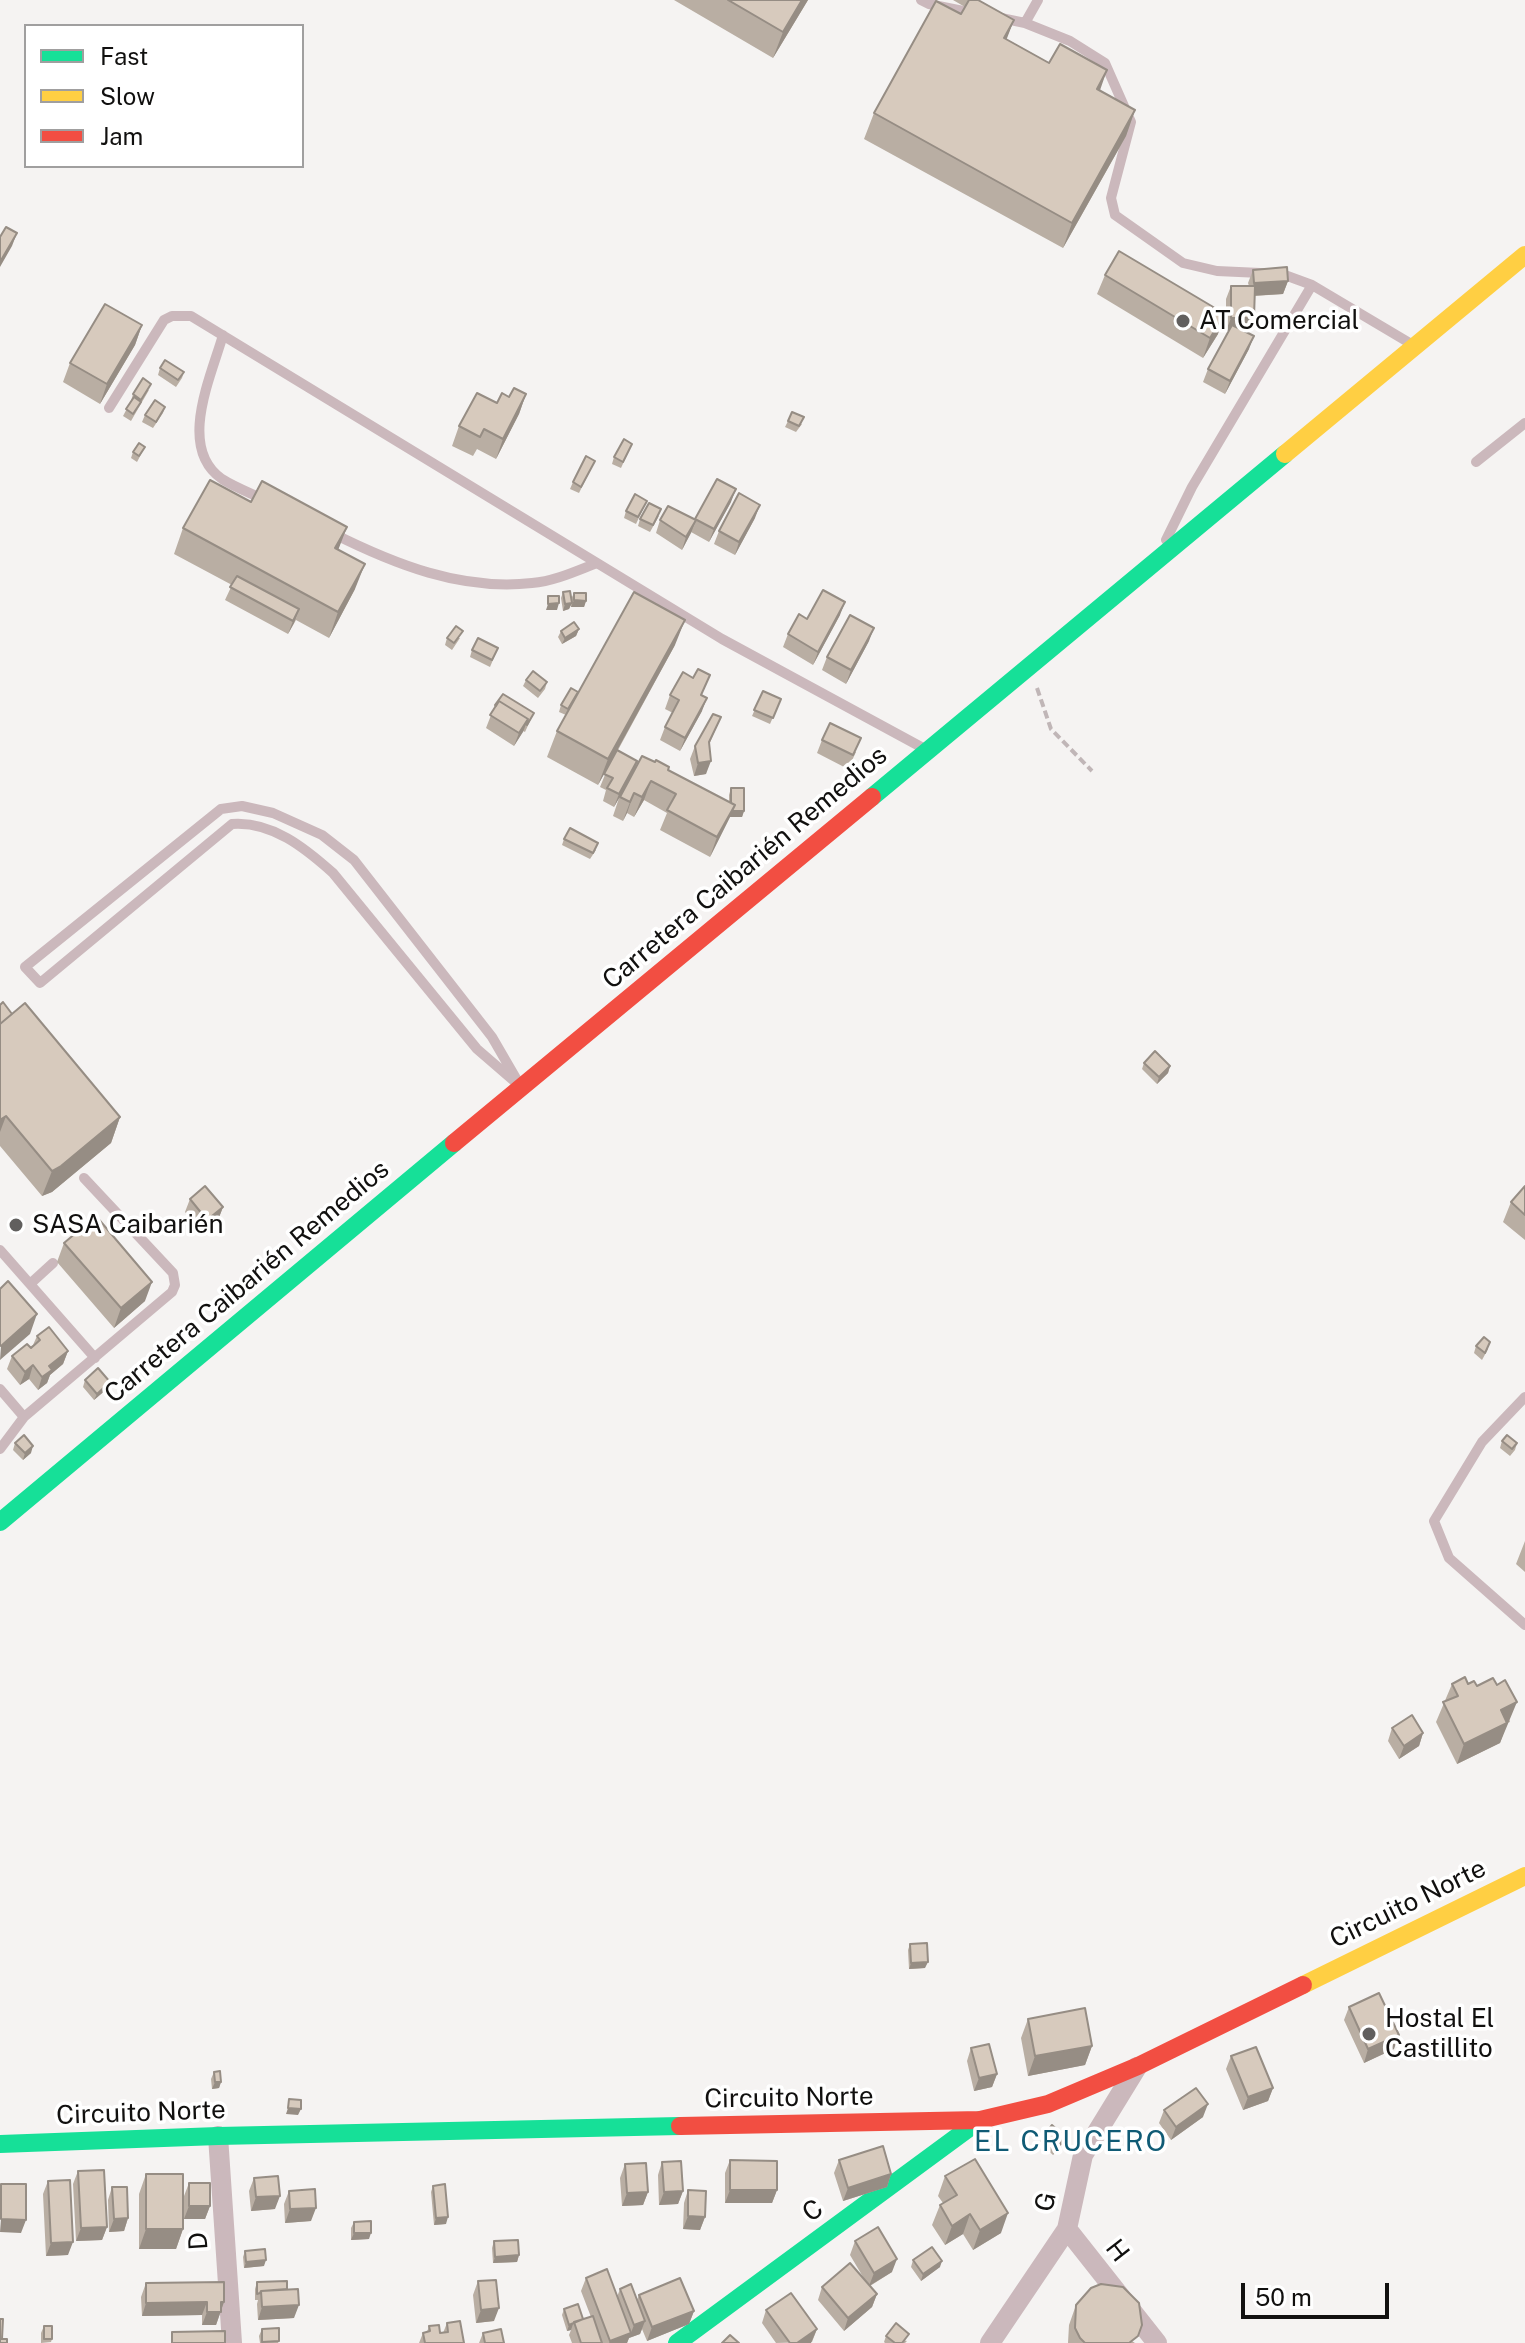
<!DOCTYPE html>
<meta charset="utf-8">
<style>
body{margin:0}
#map{position:relative;width:1525px;height:2343px;overflow:hidden;background:#f5f3f2;font-family:"Public Sans",sans-serif}
canvas{display:block}
.legend{position:absolute;left:24px;top:24px;width:280px;height:144px;box-sizing:border-box;background:#fff;border:2px solid #a09f9f;margin:0;padding:10px 14px;list-style:none;font-size:24px;color:#11100f}
.legend li{display:flex;align-items:center;gap:16px;height:40px}
.legend b{width:40px;border:2px solid #a09f9f}
.scale{position:absolute;left:1241px;top:2283px;width:148px;height:36px;box-sizing:border-box;border:4px solid #11100f;border-top:0;padding-left:10px;font-size:24px;line-height:28px;white-space:nowrap;color:#11100f;-webkit-text-stroke:6px #fff;paint-order:stroke}
</style>
<div id="map">
<canvas width="1525" height="2343"></canvas>
<ul class="legend">
<li><b style="height:10px;background:#16e098"></b>Fast</li>
<li><b style="height:10px;background:#ffcf43"></b>Slow</li>
<li><b style="height:10px;background:#f24e42"></b>Jam</li>
</ul>
<div class="scale">50 m</div>
</div>
<script>
const c = document.querySelector('canvas').getContext('2d');
c.lineJoin = 'round';
function stroke(path, color, width, dash) { c.strokeStyle = color; c.lineWidth = width; c.lineCap = dash ? 'butt' : 'round'; c.setLineDash(dash || []); c.stroke(path); }
function fill(path, color) { c.fillStyle = color; c.fill(path, 'evenodd'); }
function write(font, color, halo, rows, align = 'center') {
  c.font = font + ' "Public Sans",sans-serif'; c.lineWidth = 7; c.setLineDash([]); c.textBaseline = 'middle'; c.strokeStyle = halo; c.fillStyle = color; for (const [text, x, y, turn = 0] of rows) {
    c.save(); c.translate(x, y); c.rotate((+turn || 0) * Math.PI / 180); c.textAlign = isNaN(turn) ? turn : align; if (halo) c.strokeText(text, 0, 0); c.fillText(text, 0, 0); c.restore();
  }
}
const path = new Path2D(`
 M1037,688L1051,729L1092,771`);
const lane = new Path2D(`
 M921,0L929,4L973,13
 M1001,18L1025,23L1070,41L1105,63L1131,122L1111,198L1115,215L1183,263L1217,271L1282,274L1312,285L1413,345
 M1025,23L1038,0
 M223,335C211,377 177,448 222,479C236,488 253,494 267,501
 M109,408L164,320L172,316H191L722,639L923,748
 M1476,462L1525,423
 M332,533C394,564 461,591 532,583C555,581 576,571 597,563
 M1166,540L1192,487L1312,285
 M242,806L273,813L322,835L354,860L492,1037L521,1087L477,1049L333,873C305,848 272,821 232,824L40,983L25,967L221,809Z
 M0,1250L95,1358
 M30,1284L53,1263
 M0,1389L24,1417
 M1525,1397L1482,1442L1434,1521L1449,1558L1525,1625
 M0,1449L24,1417L172,1292L175,1285L173,1273L84,1178`);
const street = new Path2D(`
 M218,2136L232,2343
 M1067,2229L1157,2343
 M990,2343L1067,2229L1083,2155L1137,2067`);
const fast = new Path2D(`
 M872,797L1285,454
 M0,1522L454,1143
 M0,2144L218,2136L680,2126
 M677,2343L980,2120`);
const slow = new Path2D(`
 M1285,454L1525,255
 M1303,1985L1525,1876`);
const jam = new Path2D(`
 M454,1143L872,797
 M680,2126L980,2120L1048,2104L1138,2066L1303,1985`);
const wall = new Path2D(`
 M674,0H808L773,58Z
 M953,0H978L1014,20L1006,39L1135,110L1126,136L1063,248L864,139L874,113L961,14L965,7Z
 M1253,270L1288,281L1283,294L1254,296V318L1249,332H1245L1249,349L1225,394L1203,382L1208,369L1229,331H1226V299L1231,286H1249L1248,283Z
 M1105,275L1218,334L1203,358L1097,294Z
 M142,325L135,345L100,404L63,382L70,363Z
 M160,368L184,372L182,378L176,387L158,375Z
 M149,390L131,421L123,416L131,401L133,394Z
 M526,394L519,414L496,459L477,449L473,456L452,446L459,426L509,397Z
 M165,407L163,413L153,428L142,422L145,415Z
 M788,421L802,424L796,432L785,427Z
 M632,444L621,468L612,464L614,457Z
 M145,447L137,462L131,458L133,452Z
 M595,461L579,493L570,489L573,482Z
 M251,502L347,527L338,549L355,589L329,638L296,620L288,634L225,600L232,585L174,554L183,528Z
 M731,502L709,542L691,532L682,550L656,533L660,520L695,519Z
 M644,507L636,524L624,518L626,511Z
 M659,516L650,532L638,526L640,519Z
 M755,518L735,555L714,544L719,531Z
 M563,592L571,599L574,593L586,601L584,607H571V604L569,609L563,611L561,598Z
 M840,615L813,665L783,647L788,634L807,619Z
 M579,629L576,636L562,644L558,637L561,631Z
 M447,638H460L452,650L445,645Z
 M869,641L846,684L822,670L827,657Z
 M675,645L618,750L637,761L634,770H668L729,802V795L731,788L744,811L742,817H730L710,857L660,830L667,813L644,800L634,817L627,813L623,821L613,816L619,798L614,807L603,801L606,790L600,787L609,765L598,785L547,757L557,731L566,715L559,712L561,705L578,692Z
 M498,648L490,667L470,657L472,650Z
 M526,680L547,682L545,689L538,698L523,686Z
 M763,691L781,699L770,724L752,716Z
 M670,695L702,696V711L680,751L660,740L665,727L673,713L665,709Z
 M495,705L531,719L525,732L523,731L514,746L486,728Z
 M721,717L709,745L706,774L694,776L690,759L695,746Z
 M822,740L856,752L848,769L817,753Z
 M564,839L596,850L590,859L562,845Z
 M0,1005L12,1014L120,1117L111,1143L52,1192L42,1196L0,1146Z
 M1144,1063L1170,1066L1168,1073L1157,1084L1142,1069Z
 M1525,1186V1240L1503,1222L1511,1202Z
 M190,1199L223,1207L218,1220L202,1233L185,1212Z
 M64,1243L145,1301L114,1328L57,1262Z
 M37,1336L68,1351L63,1364L50,1375L47,1383L38,1390L29,1379L20,1385L7,1369L12,1356L33,1345Z
 M1476,1346L1488,1349L1482,1360L1474,1353Z
 M85,1380L110,1382L108,1388L94,1400L83,1387Z
 M1502,1441L1517,1443L1515,1450L1510,1456L1500,1448Z
 M15,1443L31,1453L23,1460L13,1450Z
 M1525,1541V1572L1516,1564Z
 M1452,1684H1468L1477,1686L1497,1685L1510,1722L1507,1723L1500,1743L1457,1764L1436,1722Z
 M1392,1728L1423,1733L1419,1746L1399,1759L1388,1741Z
 M910,1944L925,1968L909,1969L908,1950Z
 M1349,2007L1394,2049L1364,2063L1344,2020Z
 M1028,2019L1092,2046L1085,2065L1028,2076L1021,2038Z
 M971,2048L997,2074L992,2087L974,2091L967,2061Z
 M1231,2056L1273,2088L1268,2101L1243,2110L1226,2069Z
 M214,2072L221,2082L219,2088L212,2089L211,2079Z
 M1164,2110L1203,2117L1171,2140L1159,2123Z
 M1042,2137H1065L1063,2143L1053,2155L1040,2143Z
 M730,2160L777,2190L772,2203H725V2173Z
 M839,2160L891,2174L887,2187L843,2201L834,2173Z
 M662,2162L683,2191L678,2204L659,2205L658,2175Z
 M625,2164L648,2192L643,2205L622,2206L620,2178Z
 M78,2171L107,2227L102,2240L76,2241L73,2184Z
 M146,2174L183,2229L176,2249H139V2194Z
 M945,2176L1001,2233L973,2250L963,2234L945,2245L932,2225L940,2205L943,2203L938,2196Z
 M254,2178L275,2209L251,2211L249,2191Z
 M48,2181L68,2255L46,2256L43,2194Z
 M189,2183L210,2206L205,2219H184V2196Z
 M433,2186L446,2224L434,2225L431,2192Z
 M112,2187L128,2218L124,2231L109,2232L108,2200Z
 M688,2190L705,2217L700,2230L683,2229L684,2203Z
 M289,2191L311,2221L285,2223L284,2204Z
 M354,2222L369,2239L351,2240V2228Z
 M494,2241L519,2255L517,2262L493,2263L492,2248Z
 M855,2241L892,2272L870,2286L877,2294L872,2307L844,2331L818,2300L822,2287L866,2282L850,2255Z
 M245,2251L264,2266L244,2268L243,2257Z
 M913,2260L940,2267L921,2281L911,2267Z
 M586,2278L617,2297L620,2289L637,2300L639,2295L694,2311L689,2324L647,2341L642,2329L640,2334L629,2338L627,2343H572L569,2335L571,2330L567,2331L562,2315L564,2309L583,2319L591,2317L581,2291Z
 M478,2281L494,2321L476,2323L473,2295Z
 M257,2282L287,2289L294,2318L258,2320L257,2304L258,2300H255V2289Z
 M146,2283L224,2302L216,2325H202V2315L142,2316L141,2297Z
 M1076,2305L1135,2343H1068L1069,2325Z
 M766,2310L817,2329L812,2342L776,2343L762,2323Z
 M447,2323L464,2343H419L423,2333L427,2332L429,2326L440,2333H443Z
 M44,2326L52,2339L51,2342L41,2343V2333Z
 M262,2329L279,2341L278,2343H260L259,2336Z
 M483,2333L504,2343H479Z
 M886,2336L907,2341L905,2343H885L884,2342Z`);
const shadedWall = new Path2D(`
 M802,0H808L773,58L783,32Z
 M1014,20L1004,46V38Z
 M1107,70L1098,96L1097,89Z
 M1135,110L1126,136L1063,248L1072,223Z
 M17,233L12,246L0,267V262Z
 M1288,281L1283,294L1249,296L1254,283Z
 M1225,314L1218,334L1203,358L1210,338Z
 M1231,318H1254L1249,332L1226,331Z
 M142,325L135,345L100,404L107,384Z
 M1254,336L1249,349L1225,394L1230,381Z
 M526,394L519,414L496,459L503,439Z
 M736,489L731,502L709,542L714,529Z
 M760,505L755,518L735,555L739,542Z
 M696,520L691,533L682,550L686,537Z
 M347,527L337,553L335,548Z
 M365,564L355,589L329,638L338,612Z
 M574,600L586,601L584,607H571Z
 M845,602L840,615L813,665L818,652Z
 M559,603L557,610H546L548,604Z
 M572,603L569,609L563,611L565,604Z
 M299,609L294,623L288,634L293,621Z
 M685,620L675,645L598,785L608,759Z
 M874,628L869,641L846,684L851,670Z
 M579,629L576,636L562,644L565,638Z
 M707,698L702,711L680,751L685,738Z
 M528,719L523,732L514,746L519,733Z
 M637,761L633,774L614,807L619,794Z
 M711,761L706,774L694,776L698,763Z
 M651,781L644,800L634,817L642,797Z
 M634,793L627,813L623,821L630,802Z
 M735,805L744,811L742,817H730L710,857L717,837Z
 M1170,1066L1168,1073L1157,1084L1159,1077Z
 M6,1116L0,1132V1120Z
 M120,1117L111,1143L52,1192L42,1196L52,1171Z
 M223,1207L218,1220L202,1233L207,1220Z
 M152,1282L145,1301L114,1328L121,1308Z
 M37,1314L30,1334L0,1360L1,1346Z
 M68,1351L63,1364L50,1375L47,1383L38,1390L42,1377L49,1366Z
 M33,1365L29,1379L20,1385L25,1372Z
 M110,1382L108,1388L94,1400L97,1394Z
 M33,1446L31,1453L23,1460L25,1453Z
 M1517,1702L1500,1743L1457,1764L1464,1744L1501,1710Z
 M1423,1733L1419,1746L1399,1759L1404,1746Z
 M928,1962L925,1968L909,1969L911,1963Z
 M1399,2035L1394,2049L1364,2063L1368,2049Z
 M1092,2046L1085,2065L1028,2076L1035,2056Z
 M997,2074L992,2087L974,2091L979,2078Z
 M215,2082H221L219,2088L212,2089Z
 M1273,2088L1268,2101L1243,2110L1248,2097Z
 M1208,2104L1203,2117L1171,2140L1176,2127Z
 M288,2108L301,2109L298,2115L286,2114Z
 M1065,2137L1063,2143L1053,2155L1056,2148Z
 M891,2174L887,2187L843,2201L848,2188Z
 M730,2190H777L772,2203H725Z
 M683,2191L678,2204L659,2205L664,2192Z
 M648,2192L643,2205L622,2206L627,2193Z
 M280,2196L275,2209L251,2211L256,2197Z
 M189,2206H210L205,2219H184Z
 M316,2208L311,2221L285,2223L290,2209Z
 M1008,2213L1001,2233L973,2250L980,2230Z
 M970,2214L963,2234L945,2245L952,2226Z
 M688,2216L705,2217L700,2230L683,2229Z
 M448,2217L446,2224L434,2225L436,2218Z
 M128,2218L124,2231L109,2232L114,2219Z
 M1,2219L26,2220L21,2233L0,2232Z
 M107,2227L102,2240L76,2241L81,2228Z
 M146,2229H183L176,2249H139Z
 M354,2233H371L369,2239L351,2240Z
 M73,2242L68,2255L46,2256L51,2243Z
 M519,2255L517,2262L493,2263L495,2257Z
 M897,2259L892,2272L869,2286L874,2273Z
 M266,2260L264,2266L244,2268L246,2262Z
 M942,2261L940,2267L921,2281L923,2274Z
 M877,2294L872,2307L844,2331L848,2318Z
 M207,2302L202,2315L142,2316L146,2303Z
 M221,2302H224L216,2325H202L207,2312Z
 M299,2305L294,2318L258,2320L262,2307Z
 M499,2308L494,2321L476,2323L481,2310Z
 M694,2311L689,2324L647,2341L652,2327Z
 M645,2321L640,2334L629,2338L634,2325Z
 M573,2324L571,2330L567,2331L569,2325Z
 M817,2329L811,2343H797Z
 M631,2333L627,2343H609L610,2341Z`);
const building = new Path2D(`
 M728,0H802L783,32Z
 M969,0H978L1014,20L1004,38L1049,63L1060,44L1107,70L1097,89L1135,110L1072,223L874,113L936,1L961,14Z
 M6,227L17,233L0,262V237Z
 M1119,251L1225,314L1210,338L1105,275Z
 M1287,267L1288,281L1254,283L1253,270Z
 M1231,286H1255L1254,318H1231Z
 M105,304L142,325L107,384L70,363Z
 M1232,325L1254,336L1230,381L1208,369Z
 M165,360L184,372L178,380L160,368Z
 M143,378L151,384L141,400L133,394Z
 M514,388L526,394L503,439L484,429L480,437L459,426L477,393L497,403L502,393L509,397Z
 M134,397L141,402L133,414L126,409Z
 M155,400L165,407L156,422L145,415Z
 M792,412L804,417L799,426L788,421Z
 M624,439L632,444L623,462L614,457Z
 M139,443L145,447L139,456L133,452Z
 M586,456L595,461L581,487L573,482Z
 M717,479L736,489L714,529L695,519Z
 M210,480L251,502L262,481L347,527L335,548L365,564L338,612L183,528Z
 M739,493L760,505L739,542L719,531Z
 M635,494L647,501L638,517L626,511Z
 M649,503L661,509L653,525L640,519Z
 M668,506L696,520L686,537L660,520Z
 M237,576L299,609L293,621L230,587Z
 M823,590L845,602L818,652L788,634L799,614L807,619Z
 M570,591L572,603L565,604L563,592Z
 M634,592L685,620L608,759L557,731Z
 M574,593H586V601L574,600Z
 M548,596H559V603L548,604Z
 M850,615L874,628L851,670L827,657Z
 M574,622L579,629L565,638L561,631Z
 M456,626L463,631L454,643L447,638Z
 M478,638L498,648L492,660L472,650Z
 M698,669L710,675L701,695L707,698L685,738L665,727L679,700L670,695L683,672L693,678Z
 M533,671L547,682L540,691L526,680Z
 M571,688L578,692L568,709L561,705Z
 M763,691L781,699L773,718L754,710Z
 M503,694L534,713L527,725L526,724L528,719L499,701L496,706L495,705Z
 M499,701L528,719L519,733L490,715Z
 M713,714L721,717L709,742L711,761L698,763L695,746Z
 M830,723L861,738L853,755L822,740Z
 M617,750L637,761L619,794L607,788L613,778L604,774Z
 M642,756L655,762L656,760L669,767L668,770L735,805L717,837L667,810L676,794L651,781L642,797L634,793L630,802L620,797Z
 M731,788H744V811H732L735,805L731,803Z
 M570,828L598,843L593,853L564,839Z
 M3,1002L12,1014L0,1024V1005Z
 M25,1003L120,1117L61,1166L52,1171L6,1116L0,1120V1024Z
 M1155,1051L1170,1066L1159,1077L1144,1063Z
 M205,1186L223,1207L207,1220L190,1199Z
 M1525,1186V1215L1511,1202Z
 M96,1216L152,1282L121,1308L64,1243Z
 M8,1281L37,1314L1,1346L0,1345V1289Z
 M49,1327L68,1351L49,1366L52,1370L42,1377L33,1365L25,1372L12,1356L27,1344L31,1348L40,1340L37,1336Z
 M1484,1337L1490,1342L1485,1353L1476,1346Z
 M98,1368L110,1382L97,1394L85,1380Z
 M24,1435L33,1446L25,1453L15,1443Z
 M1507,1435L1517,1443L1512,1449L1502,1441Z
 M1465,1677L1468,1684L1474,1681L1477,1686L1493,1678L1497,1685L1505,1680L1517,1702L1501,1710L1507,1723L1464,1744L1443,1702L1458,1696L1452,1684Z
 M1412,1715L1423,1733L1404,1746L1392,1728Z
 M927,1943L928,1962L911,1963L910,1944Z
 M1379,1993L1399,2035L1368,2049L1349,2007Z
 M1085,2008L1092,2046L1035,2056L1028,2019Z
 M989,2044L997,2074L979,2078L971,2048Z
 M1256,2047L1273,2088L1248,2097L1231,2056Z
 M220,2071L221,2082H215L214,2072Z
 M1196,2088L1208,2104L1176,2127L1164,2110Z
 M289,2099L301,2100V2109L288,2108Z
 M1052,2125L1065,2137L1056,2148L1042,2137Z
 M883,2146L891,2174L848,2188L839,2160Z
 M975,2159L1008,2213L980,2230L970,2214L952,2226L940,2205L957,2195L945,2176Z
 M730,2160L777,2161V2190H730Z
 M681,2161L683,2191L664,2192L662,2162Z
 M646,2163L648,2192L627,2193L625,2164Z
 M104,2170L107,2227L81,2228L78,2171Z
 M146,2174H183V2229H146Z
 M278,2176L280,2196L256,2197L254,2178Z
 M70,2180L73,2242L51,2243L48,2181Z
 M189,2183H210V2206H189Z
 M1,2184H26V2220L1,2219Z
 M445,2184L448,2217L436,2218L433,2186Z
 M112,2187H127L128,2218L114,2219Z
 M315,2189L316,2208L290,2209L289,2191Z
 M688,2190L706,2191L705,2217L688,2216Z
 M371,2221V2233H354V2222Z
 M878,2227L897,2259L874,2273L855,2241Z
 M518,2240L519,2255L495,2257L494,2241Z
 M932,2247L942,2261L923,2274L913,2260Z
 M265,2249L266,2260L246,2262L245,2251Z
 M850,2263L877,2294L848,2318L822,2287Z
 M607,2269L631,2333L610,2341L586,2278Z
 M680,2278L694,2311L652,2327L639,2295Z
 M496,2280L499,2308L481,2310L478,2281Z
 M287,2281V2289L261,2291L260,2293L257,2294V2282Z
 M224,2282V2302H221V2312H207V2302L146,2303V2283Z
 M631,2284L645,2321L634,2325L620,2289Z
 M1101,2284L1123,2287L1139,2303L1142,2325L1138,2336L1129,2343H1085L1080,2338L1075,2328L1076,2305L1091,2288Z
 M298,2289L299,2305L262,2307L261,2291Z
 M791,2293L817,2329L797,2343H790L766,2310Z
 M578,2304L583,2319L569,2325L564,2309Z
 M593,2316L602,2343H581L574,2322Z
 M0,2319H3L2,2339H0Z
 M460,2321L464,2343H425L423,2333L430,2331L429,2326L439,2325L440,2333L448,2332L447,2323Z
 M896,2323L909,2334L902,2343H895L886,2336Z
 M44,2326H52V2339H44Z
 M279,2328V2341L262,2342V2329Z
 M501,2329L504,2343H485L483,2333Z
 M225,2331V2343H172V2332Z
 M730,2335L739,2343H722Z
 M0,2339H7V2343H0Z`);
const markers = [
 [1183,321,8,"#615f5e"],
 [16,1225,8,"#615f5e"],
 [1369,2034,8,"#615f5e"]
];
const poiNames = [
 ["AT Comercial",1199,321],
 ["SASA Caibarién",32,1225],
 ["Hostal El",1385,2019],
 ["Castillito",1385,2049]
];
const streetNames = [
 ["Carretera Caibarién Remedios",745,868,-40],
 ["Carretera Caibarién Remedios",247,1282,-40],
 ["Circuito Norte",1408,1904,-26],
 ["Circuito Norte",789,2098,-1],
 ["Circuito Norte",141,2113,-2],
 ["G",1046,2202,-77],
 ["C",813,2211,-36],
 ["D",199,2241,-94],
 ["H",1117,2251,52]
];
const neighbourhoodNames = [
 ["EL CRUCERO",1071,2142]
];
stroke(path, '#c0b6b7', 4, [8, 4]);
stroke(lane, '#cbb8bc', 10);
stroke(street, '#cbb8bc', 20);
stroke(fast, '#16e098', 18);
stroke(slow, '#ffcf43', 18);
stroke(jam, '#f24e42', 18);
fill(wall, '#b9aea3');
fill(shadedWall, '#968d84');
fill(building, '#d7cabd');
stroke(building, '#968d84', 2);
for (const [x, y, r, color] of markers) { const dot = new Path2D(); dot.arc(x, y, r, 0, 2 * Math.PI); c.fillStyle = color; c.fill(dot); stroke(dot, '#fff', 3); }
write('26px', '#11100f', '#fff', poiNames, 'left');
write('26px', '#11100f', '#fff', streetNames);
c.letterSpacing = '2px';
write('28px', '#105b75', '#fff', neighbourhoodNames);
c.letterSpacing = '0px';
</script>
